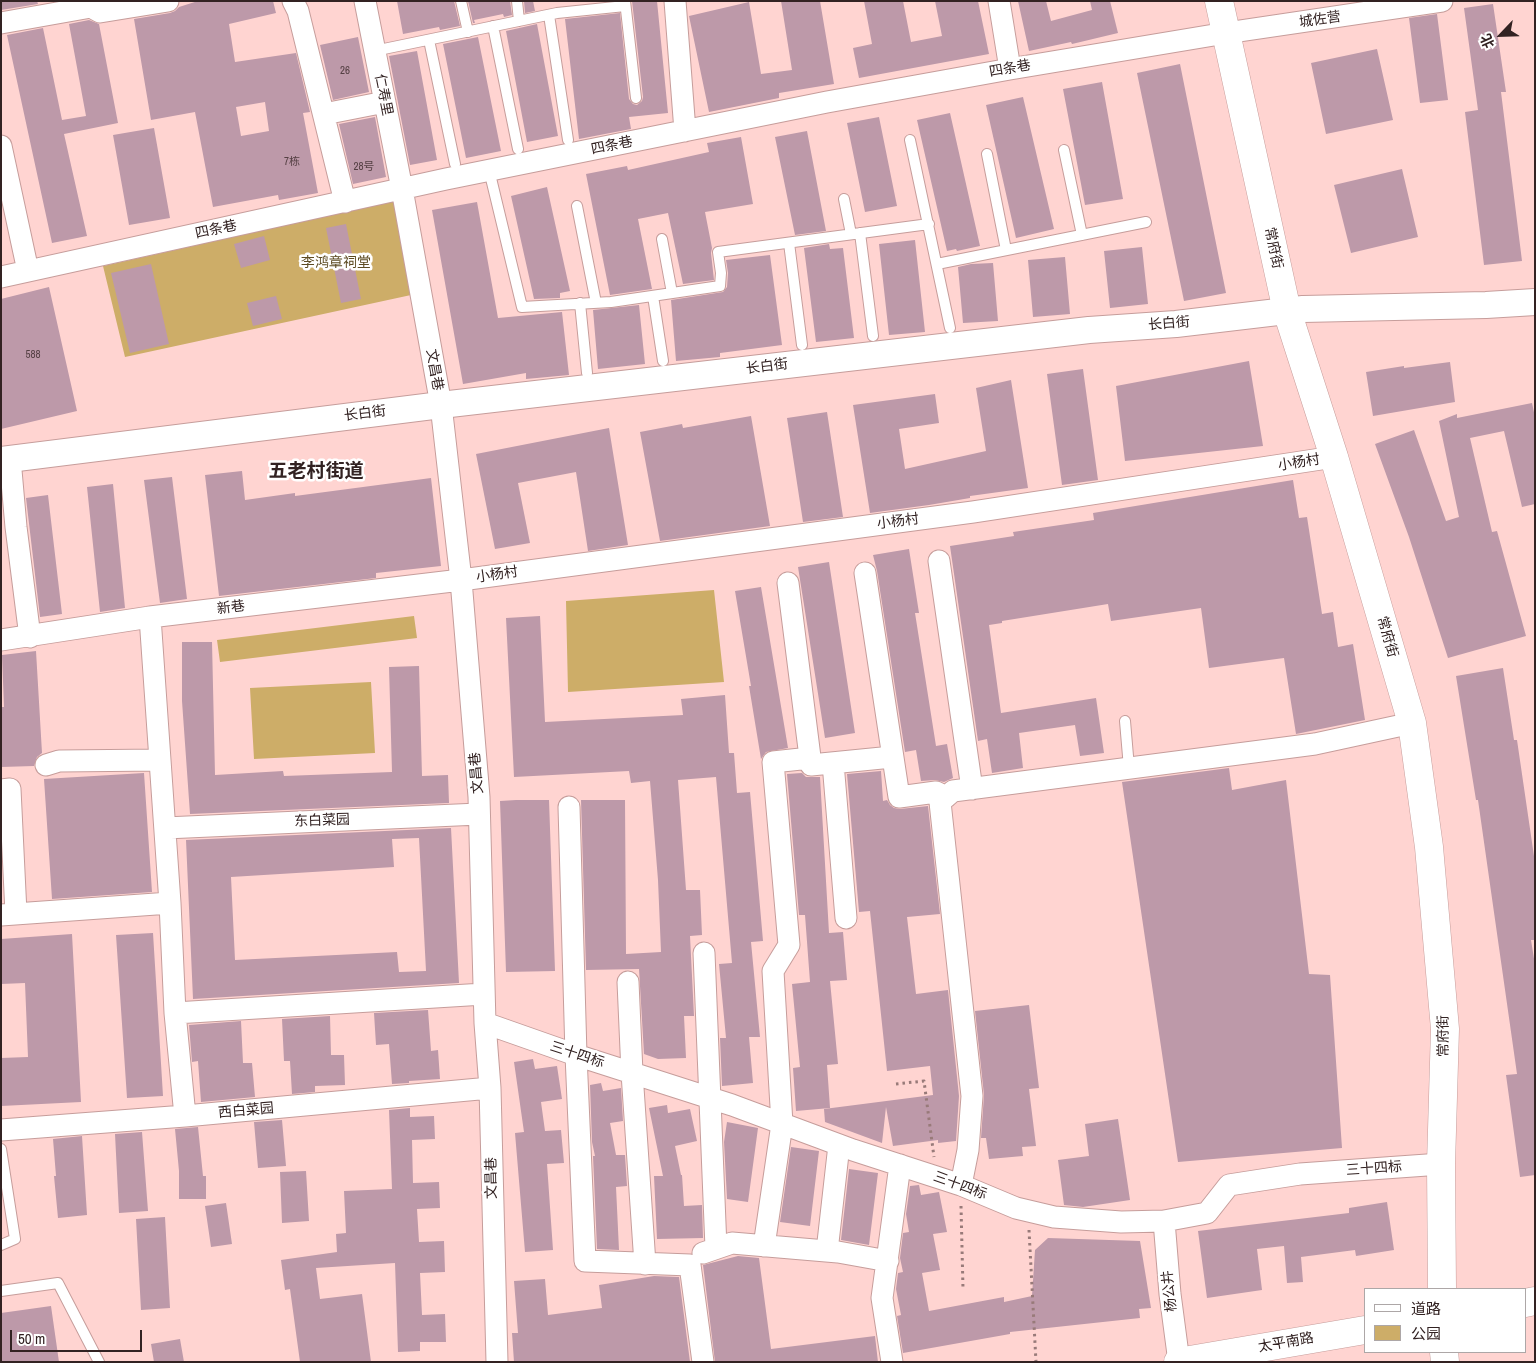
<!DOCTYPE html>
<meta charset="utf-8">
<style>
body{margin:0}
#map{position:relative;width:1536px;height:1363px;overflow:hidden;background:#ffd4d1;font-family:"Archivo Narrow","Noto Sans SC",sans-serif}
canvas{display:block}
.frame{position:absolute;inset:0;border:2px solid #322222;pointer-events:none}
.legend{position:absolute;left:1364px;top:1288px;width:162px;height:65px;box-sizing:border-box;background:#fff;border:1px solid #ada7a7;margin:0;padding:6px 9px;list-style:none;font-size:15px;color:#322222}
.legend li{display:flex;align-items:center;gap:10px;height:25px}
.legend b{width:25px;border:1px solid #ada7a7}
.north{position:absolute;left:1476px;top:10px;width:50px;height:50px;-webkit-text-stroke:4px #fff;paint-order:stroke;rotate:246deg;font-size:14px;font-weight:700;line-height:20px;text-align:center;color:#322222}
.north::after{content:'';display:block;margin:auto;width:18px;height:22px;background:#322222;clip-path:polygon(50% 0,100% 100%,50% 72%,0 100%)}
.scale{position:absolute;left:10px;top:1330px;width:132px;height:22px;box-sizing:border-box;border:2px solid #322222;border-top:0;padding-left:6px;font-size:15px;line-height:18px;white-space:nowrap;color:#322222;-webkit-text-stroke:4px #fff;paint-order:stroke}
</style>
<div id="map">
<canvas width="1536" height="1363"></canvas>
<div class="frame"></div>
<ul class="legend">
<li><b style="height:6px;background:#fff"></b>道路</li>
<li><b style="height:14px;background:#cdad68"></b>公园</li>
</ul>
<div class="north">北</div>
<div class="scale">50 m</div>
</div>
<script>
const c = document.querySelector('canvas').getContext('2d');
c.lineJoin = 'round';
function fill(path, color) { c.fillStyle = color; c.fill(path, 'evenodd'); }
function stroke(path, color, width, dash) { c.strokeStyle = color; c.lineWidth = width; c.lineCap = dash ? 'butt' : 'round'; c.setLineDash(dash || []); c.stroke(path); }
function write(font, color, halo, rows, align = 'center') {
  c.font = font + ' "Archivo Narrow","Noto Sans SC",sans-serif'; c.lineWidth = 5; c.setLineDash([]); c.textBaseline = 'middle'; c.strokeStyle = halo; c.fillStyle = color; for (const [text, x, y, turn = 0] of rows) {
    c.save(); c.translate(x, y); c.rotate((+turn || 0) * Math.PI / 180); c.textAlign = isNaN(turn) ? turn : align; if (halo) c.strokeText(text, 0, 0); c.fillText(text, 0, 0); c.restore();
  }
}
const green = new Path2D(`
 M394,201L411,295L125,357L103,266Z
 M714,590L724,682L568,692L566,601Z
 M414,616L417,638L220,662L217,640Z
 M371,682L375,753L254,759L250,688Z`);
const building = new Path2D(`
 M1,1H37L38,4L1,10Z
 M198,1H273L276,13L229,24L235,62L296,53L310,112L303,113L318,193L279,200L278,195L213,207L195,112L151,120L134,19L170,13L175,11L179,7ZM265,102L269,131L241,136L236,107Z
 M397,1H454L460,26L440,30L439,27L403,34Z
 M468,1H510L512,15L504,17L503,14L474,20L475,23H473Z
 M524,1H533L535,11L525,13Z
 M632,1H657L668,113L629,117L631,129L579,139L565,19L620,13L629,99L633,104L637,105L642,101L643,97Z
 M781,1H820L834,84L779,93V98L709,112L689,16L749,2L761,74L792,70Z
 M864,1H903L911,42L942,36L935,1H978L989,54L859,78L853,48L872,44Z
 M1018,1H1046L1051,21L1092,10L1090,1H1110L1118,33L1072,44L1071,42L1029,51Z
 M1493,4L1506,92H1501L1522,261L1484,265L1465,112L1478,110L1464,8Z
 M1437,14L1448,100L1420,103L1409,18Z
 M89,20L99,24L118,123L64,134L87,236L52,243L7,35L43,28L62,120L86,116L69,24Z
 M537,24L558,136L527,142L506,31Z
 M358,37L369,92L333,100L320,45Z
 M478,37L501,151L466,158L443,44Z
 M1377,49L1393,120L1326,134L1311,63Z
 M417,51L437,160L410,165L389,56Z
 M1180,64L1226,293L1184,301L1137,73Z
 M1102,82L1123,199L1085,205L1063,89Z
 M1023,97L1054,229L1016,238L986,105Z
 M950,113L980,246L957,251L956,249L947,251L917,120Z
 M375,117L386,177L353,184L339,124Z
 M879,117L897,206L865,212L847,123Z
 M154,128L170,218L129,225L113,135Z
 M807,131L826,231L795,235L775,137Z
 M741,137L753,204L705,212L712,248L711,253L714,280L683,284L668,213L638,219L652,289L610,295L586,174L627,166L628,170L709,152L707,143Z
 M1402,169L1418,237L1351,253L1334,185Z
 M547,187L570,291L560,293V298L534,299L511,196Z
 M477,202L498,318L562,312L569,375L526,379V373L463,384L432,210Z
 M346,224L361,299L341,303L326,228Z
 M264,236L270,260L241,268L234,244Z
 M915,240L925,332L889,335L879,244Z
 M829,244L830,249L843,248L854,338L816,342L804,248Z
 M1142,247L1148,304L1110,308L1104,251Z
 M770,255L782,345L720,353V357L676,361L671,300L723,292L727,287L728,273L726,260Z
 M1065,257L1070,314L1033,317L1028,260Z
 M993,263L998,321L963,323L958,267L971,264Z
 M151,264L169,344L130,353L111,273Z
 M49,287L77,411L1,429V299Z
 M276,296L282,319L253,326L247,303Z
 M639,305L645,364L598,369L593,310Z
 M1249,361L1263,446L1125,461L1116,386Z
 M1450,362L1455,402L1373,416L1366,372L1404,366V368Z
 M1083,369L1098,480L1062,485L1047,374Z
 M1011,380L1028,488L970,496V498L929,505L870,513L853,405L935,394L939,423L899,429L905,469L986,451L976,388Z
 M1532,403L1535,417V504L1522,507L1504,431L1470,438L1492,532L1497,531L1526,636L1448,658L1409,537L1375,444L1414,430L1446,521L1459,517L1439,421L1457,414V418Z
 M827,412L843,517L803,522L787,418Z
 M751,416L770,526L660,541L640,432L682,424L683,428Z
 M609,428L628,545L588,551L576,472L518,483L530,543L495,549L476,454Z
 M242,471L245,500L295,493V496L431,478L441,566L376,573V578L219,596L205,475Z
 M172,477L187,599L160,603L144,480Z
 M1293,480L1299,518L1307,517L1322,614L1333,612L1338,647L1353,644L1365,720L1296,734L1284,658L1209,668L1201,608L1111,621L1108,604L1002,621V623L989,625L1001,713L1096,698L1104,753L1080,756L1075,725L1019,733L1023,768L992,773L987,739L978,741L950,546L1014,536L1013,532L1094,520L1093,513Z
 M113,484L125,608L100,612L87,487Z
 M48,495L62,614L40,617L26,498Z
 M909,549L919,613H915L936,746L947,744L953,778L944,782L935,780L921,781L916,750L905,752L877,571L873,555Z
 M829,562L855,733L825,738L798,567Z
 M761,587L788,748L766,752L761,759L749,686H751L735,591Z
 M540,616L545,722L683,715L681,699L725,695L729,753H734L737,793L750,792L763,941L751,942L760,1037H749L753,1083L722,1086L720,1038H726L719,964L732,963L716,777L678,780L686,890H700L702,935L690,936L694,1016H684L686,1058L658,1059L644,1054L639,969L586,970L581,800H625L626,954L661,952L658,880L650,781L631,783L629,771L514,777L506,618Z
 M182,642H212L215,775L283,771L284,776L392,772L389,667L419,666L422,776L448,775L449,803L190,814L182,701Z
 M36,651L42,753L37,757L34,766L1,767V707H4L2,655Z
 M1503,668L1514,740H1517L1535,863V940H1531L1535,965V1175L1520,1177L1506,1075L1517,1074L1478,800H1476L1456,676Z
 M1229,768L1232,790L1286,780L1309,974L1330,975L1342,1148L1178,1162L1122,782Z
 M881,771L883,801L887,800L890,805L894,808L900,809L928,806L940,914L907,917L916,994L948,990L959,1096L956,1141L938,1143V1140L893,1146L886,1107L882,1143L825,1122L824,1109L933,1095L930,1066L887,1071L870,911L859,912L847,774Z
 M144,773L152,892L52,899L44,779Z
 M802,773L806,777H820L829,933L843,932L847,980L830,981L838,1064L827,1065L830,1108L796,1111L793,1068L800,1067L792,984L810,982L805,915H799L787,774Z
 M516,800H549L555,971L506,972L500,801Z
 M451,828L459,983L193,999L186,840ZM419,838L426,971L399,972L397,952L235,960L231,877L394,867L392,839Z
 M153,933L163,1096L127,1098L116,935Z
 M72,934L81,1102L1,1106V1058L28,1057L25,983L1,984V939Z
 M1029,1005L1039,1088L1029,1089L1036,1146L1022,1147L1023,1156L989,1159L986,1138H981L984,1095L975,1011Z
 M428,1010L431,1051L438,1050L440,1079L409,1081V1083L392,1084L389,1044L376,1045L374,1013Z
 M330,1016L331,1055H344L345,1085L315,1086V1092L292,1094L290,1061H284L282,1019Z
 M241,1021L243,1063H252L255,1097L201,1102L198,1061L192,1062L189,1025Z
 M533,1059L535,1069L557,1066L562,1099L541,1102L545,1131L561,1130L564,1163L547,1164L553,1250L525,1252L515,1133L524,1132L514,1062Z
 M601,1083L603,1091L621,1088L623,1121L610,1123L616,1155H625L627,1186L616,1187L619,1250L597,1249L593,1156H595L592,1142L590,1085Z
 M667,1105L668,1113L690,1109L697,1141L675,1146L681,1175H682L684,1206L702,1205L703,1238L657,1239L654,1176H663L649,1108Z
 M410,1108V1117L434,1116L435,1139L412,1140L413,1183L439,1182L440,1208L417,1209L419,1242L444,1241L445,1272L420,1273L422,1315L445,1314L446,1342H420V1351L398,1352L395,1263L316,1268L320,1299L362,1294L371,1362H300L290,1289L285,1290L281,1260L337,1252L336,1234L346,1233L344,1191L392,1189L389,1110Z
 M1118,1119L1130,1200L1083,1207L1064,1205L1058,1160L1089,1156L1085,1124Z
 M282,1120L286,1166L258,1168L254,1122Z
 M727,1122L758,1128L748,1202L727,1199L724,1142Z
 M198,1127L203,1176H206V1199H179V1171L175,1129Z
 M142,1132L148,1211L119,1213L115,1134Z
 M82,1136L87,1215L58,1218L54,1176H56L53,1139Z
 M791,1147L819,1151L810,1226L780,1222Z
 M849,1169L878,1173L869,1245L841,1240Z
 M306,1171L309,1221L282,1223L280,1172Z
 M919,1185L921,1195L939,1192L947,1232L933,1234L940,1270L922,1273L929,1311L1004,1297V1302L1032,1296L1035,1250L1048,1238L1140,1241L1151,1308L1139,1309L1140,1318L1010,1332V1334L903,1353L897,1316L901,1315L896,1289L898,1273L903,1272L900,1258L903,1233L909,1232L906,1214L910,1186Z
 M1387,1202L1394,1250L1356,1256L1355,1250L1301,1257L1303,1282L1287,1283L1284,1246L1257,1249L1262,1290L1207,1298L1198,1231L1349,1213V1208Z
 M226,1203L232,1244L211,1247L205,1206Z
 M165,1217L170,1308L141,1310L136,1219Z
 M738,1256L759,1258L771,1349L875,1336L878,1362H715L703,1265Z
 M654,1276L679,1277L690,1362H514L512,1333H518L514,1281L545,1279L548,1315L602,1308L599,1285Z
 M51,1306L59,1362H1V1313Z
 M180,1339L184,1362H154L151,1344Z`);
const path = new Path2D(`
 M896,1084L924,1081L934,1157
 M961,1206L963,1289
 M1029,1230L1036,1362`);
const service = new Path2D(`
 M461,1L468,32
 M517,1L519,21
 M625,1L636,98
 M549,15L568,140
 M493,26L518,149
 M429,40L455,164
 M374,51L557,13L625,6
 M910,140L950,328
 M1064,150L1082,235
 M987,154L1006,250
 M489,170L522,307L611,302L720,286L721,273L718,252L929,224
 M844,199L851,234
 M577,206L596,303
 M860,233L873,336
 M662,239L672,293
 M789,243L802,345
 M937,264L1146,222
 M653,296L663,361
 M580,303L587,373
 M1125,721L1129,768
 M1,1149L15,1239L1,1245
 M1,1291L58,1283L99,1362`);
const minor = new Path2D(`
 M293,1L298,11L345,202
 M365,1L402,189L441,405L461,580L479,797L485,1023L490,1088L497,1362
 M675,1L685,131
 M999,1L1010,69
 M1,23L91,7L100,12L168,1
 M324,114L385,102
 M1,146L28,271
 M1,277L446,179L827,102L1010,69L1226,33L1442,1
 M10,459L16,527L30,637
 M939,561L972,789
 M865,573L899,797L936,792L946,797
 M788,583L811,765L892,757
 M150,617L170,903L175,1013L185,1116
 M1,640L150,617L461,580L973,512L1334,457
 M833,763L846,918
 M46,765L59,761L160,760
 M1,790L10,789L16,913
 M569,807L576,1055L585,1261L690,1265L703,1362
 M165,828L479,814
 M1,915L170,903
 M704,953L716,1248
 M628,982L632,1073L645,1264
 M175,1013L484,994
 M485,1023L576,1055L732,1105L853,1150L961,1185L1016,1208L1054,1217L1121,1222L1164,1221L1207,1213L1229,1185L1300,1174L1441,1164
 M1,1130L185,1116L490,1088
 M961,1185L968,1150L972,1096L940,802L953,791L1315,744L1412,723
 M1164,1221L1170,1294L1179,1362
 M764,1246L782,1124L773,971L789,945L773,762L810,758
 M827,1251L839,1145
 M703,1253L732,1243L838,1252L888,1261
 M892,1362L882,1298L900,1165`);
const tertiary = new Path2D(`
 M1,460L441,405L1089,330L1176,324L1303,309L1486,305L1535,302`);
const secondary = new Path2D(`
 M1219,1L1287,311L1334,457L1412,723L1429,847L1445,1029L1441,1164L1442,1289
 M1525,1303L1535,1301
 M1444,1352L1445,1362
 M1178,1362L1365,1330`);
const numberNames = [
 ["26",345,71],
 ["7栋",292,162],
 ["28号",364,167],
 ["588",33,355]
];
const streetNames = [
 ["城佐营",1320,20,-8],
 ["四条巷",1010,69,-10],
 ["仁寿里",383,95,79],
 ["四条巷",612,146,-11],
 ["四条巷",216,230,-12],
 ["常府街",1273,248,78],
 ["长白街",1169,324,-5],
 ["长白街",767,367,-7],
 ["文昌巷",434,370,80],
 ["长白街",365,414,-7],
 ["小杨村",1299,463,-9],
 ["小杨村",898,522,-7],
 ["小杨村",497,575,-8],
 ["新巷",231,608,-7],
 ["常府街",1387,637,74],
 ["文昌巷",477,773,-95],
 ["东白菜园",322,821,-2],
 ["常府街",1444,1036,-91],
 ["三十四标",577,1055,18],
 ["西白菜园",246,1111,-5],
 ["三十四标",1374,1169,-4],
 ["文昌巷",492,1178,-91],
 ["三十四标",960,1186,20],
 ["杨公井",1170,1291,-96],
 ["太平南路",1286,1343,-10]
];
const parkNames = [
 ["李鸿章祠堂",336,263]
];
const districtNames = [
 ["五老村街道",316,472]
];
fill(green, '#cdad68');
fill(building, '#bd99a9');
stroke(service, '#c69d9b', 12);
stroke(minor, '#c69d9b', 23);
stroke(tertiary, '#c69d9b', 28);
stroke(secondary, '#c69d9b', 29);
stroke(path, '#987a79', 3, [2.5, 4]);
stroke(service, '#fff', 10);
stroke(minor, '#fff', 21);
stroke(tertiary, '#fff', 26);
stroke(secondary, '#fff', 28);
write('11px', '#554044', null, numberNames);
write('14px', '#322222', '#fff', streetNames);
write('14px', '#5d4b23', '#fff', parkNames);
write('bold 19px', '#322222', '#fff', districtNames);
</script>
